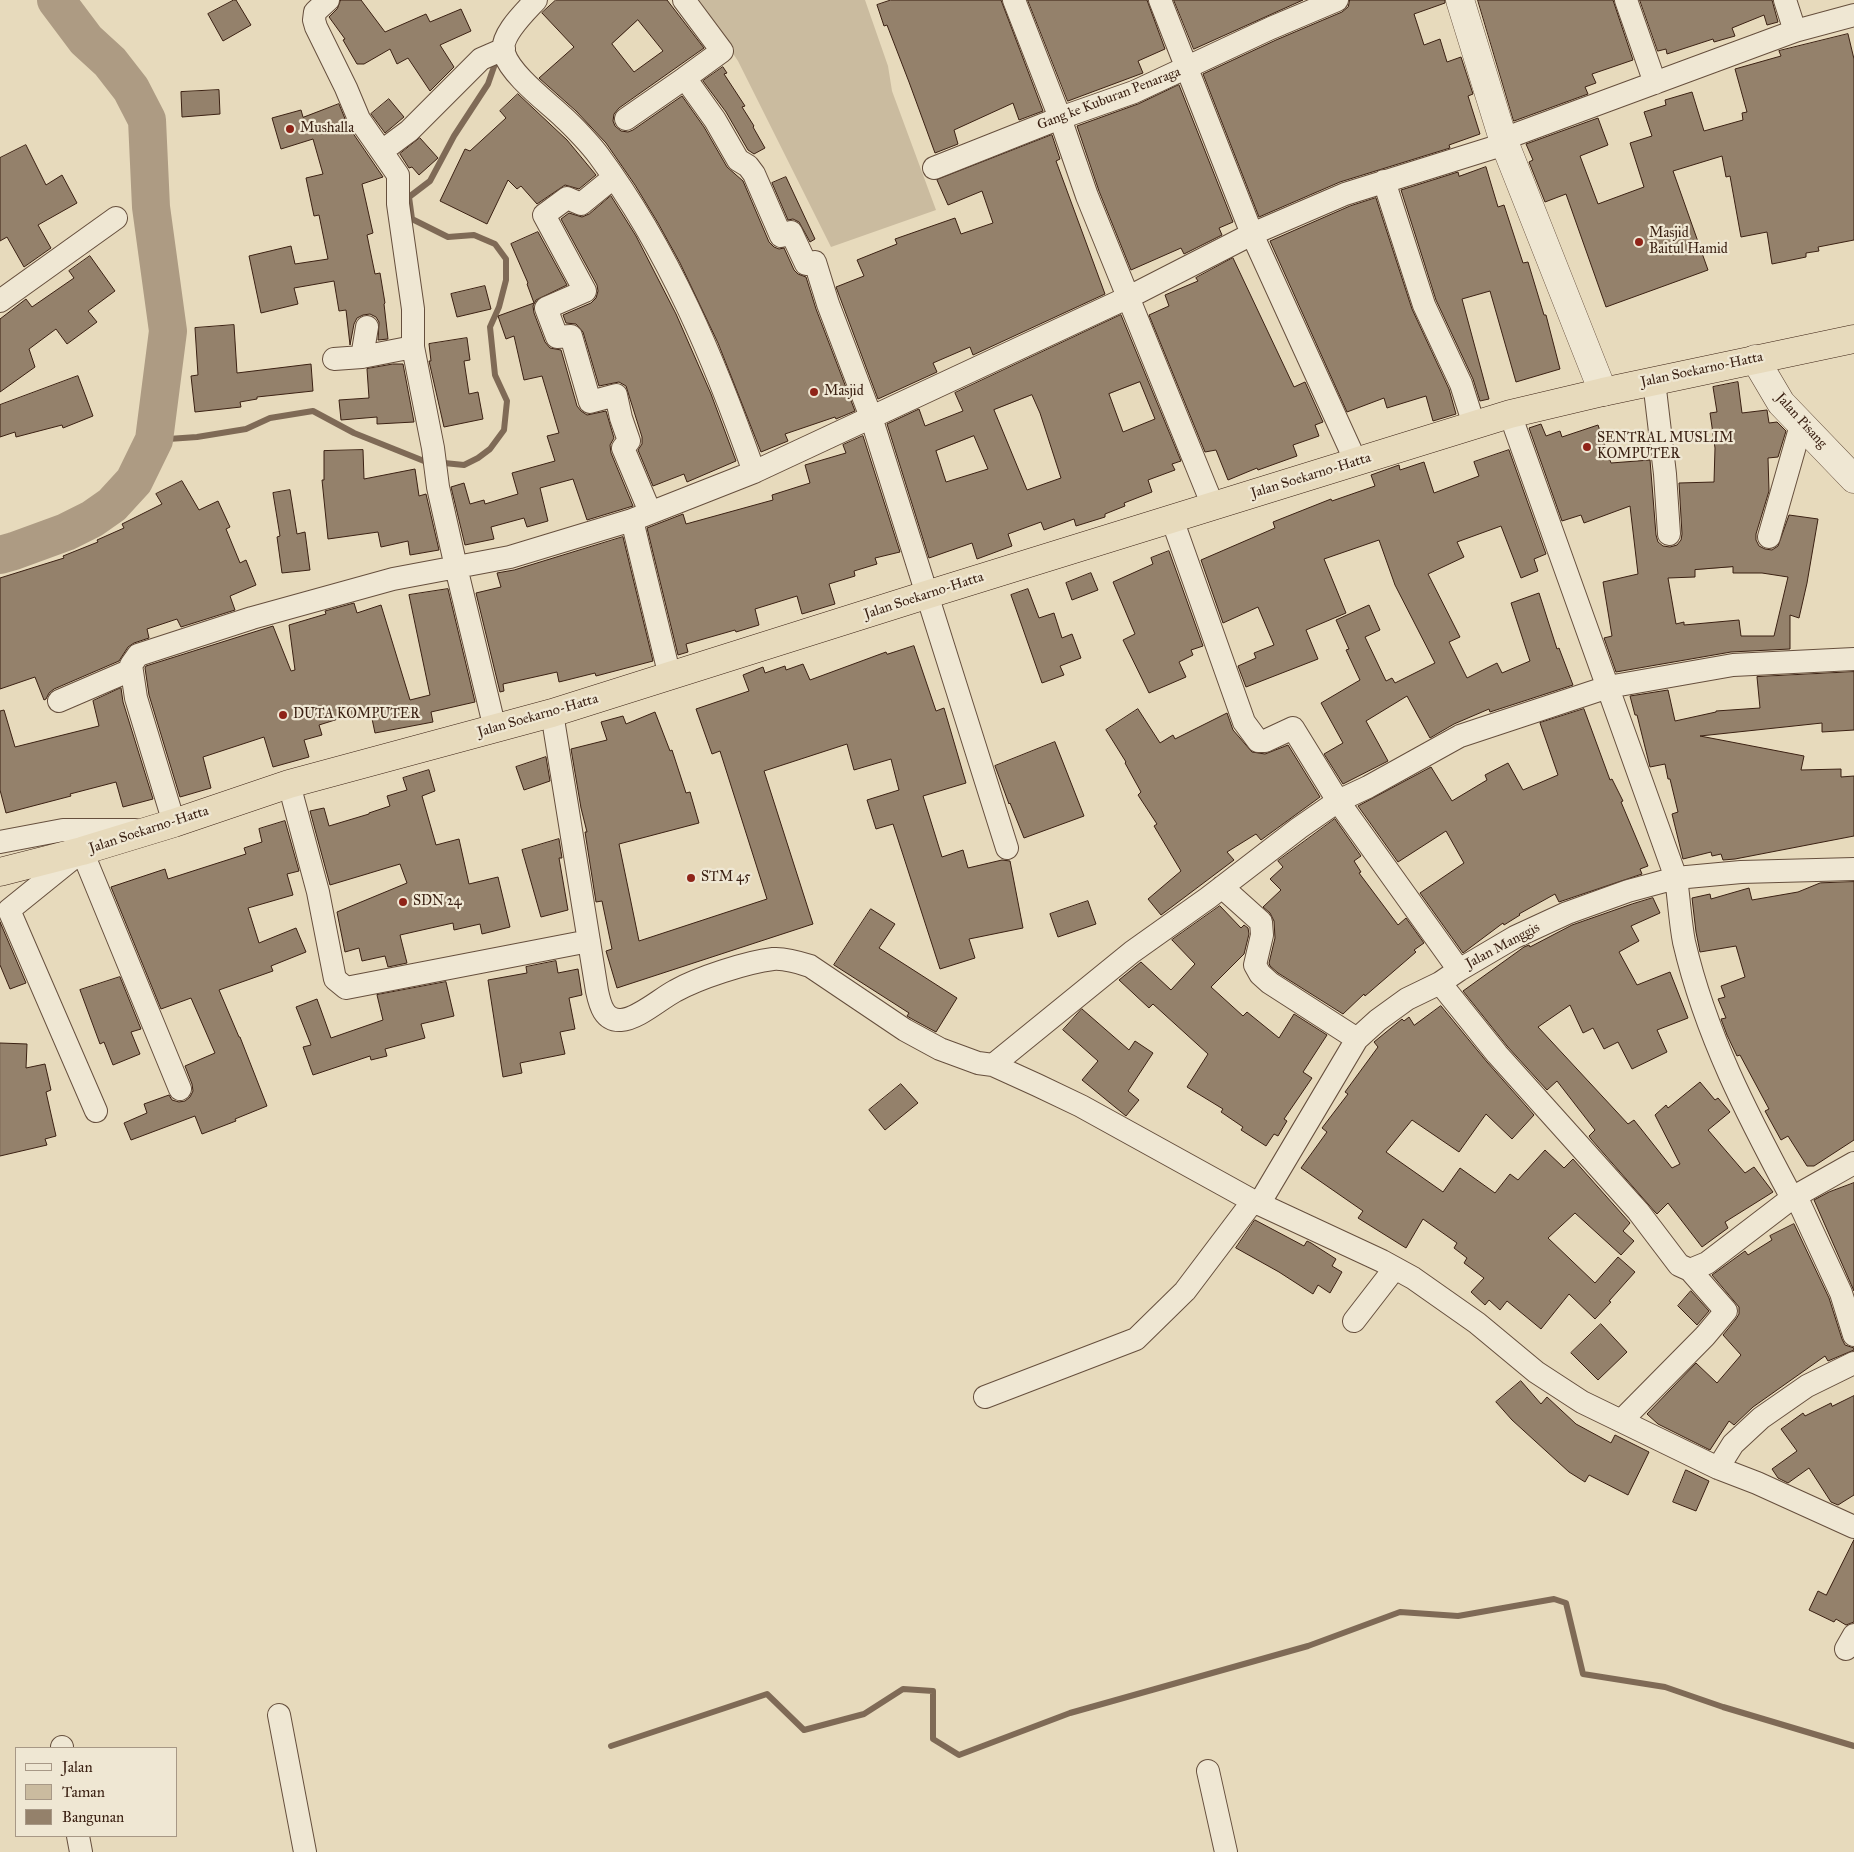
<!DOCTYPE html>
<style>
body{margin:0}
#map{position:relative;width:1854px;height:1852px;overflow:hidden;background:#e7dabc;font-family:"IM FELL Great Primer",serif}
canvas{display:block}
.legend{position:absolute;left:15px;top:1747px;width:162px;height:90px;box-sizing:border-box;background:#efe7d3;border:1px solid #a79886;margin:0;padding:6px 9px;list-style:none;font-size:15px;color:#3b2113}
.legend li{display:flex;align-items:center;gap:10px;height:25px}
.legend b{width:25px;border:1px solid #a79886}
</style>
<div id="map">
<canvas width="1854" height="1852"></canvas>
<ul class="legend">
<li><b style="height:6px;background:#efe7d3"></b>Jalan</li>
<li><b style="height:14px;background:#cabb9f"></b>Taman</li>
<li><b style="height:14px;background:#94816b"></b>Bangunan</li>
</ul>
</div>
<script>
const c = document.querySelector('canvas').getContext('2d');
c.lineJoin = 'round';
function fill(path, color) { c.fillStyle = color; c.fill(path, 'evenodd'); }
function stroke(path, color, width, dash) { c.strokeStyle = color; c.lineWidth = width; c.lineCap = dash ? 'butt' : 'round'; c.setLineDash(dash || []); c.stroke(path); }
function write(font, color, halo, rows, align = 'center') {
  c.font = font + ' "IM FELL Great Primer",serif'; c.lineWidth = 4.5; c.setLineDash([]); c.textBaseline = 'middle'; c.strokeStyle = halo; c.fillStyle = color; for (const [text, x, y, turn = 0] of rows) {
    c.save(); c.translate(x, y); c.rotate((+turn || 0) * Math.PI / 180); c.textAlign = isNaN(turn) ? turn : align; if (halo) c.strokeText(text, 0, 0); c.fillText(text, 0, 0); c.restore();
  }
}
const green = new Path2D(`
 M697,0H865L888,66L892,91L936,210L831,247L738,61Z`);
const stream = new Path2D(`
 M154,440L197,437L246,429L270,418L313,411L354,433L424,461L464,465L478,458L490,449L504,430L507,401L495,375L490,327L499,307L506,280V259L495,244L474,235L448,237L412,219L409,197L430,181L454,136L488,84L497,58
 M611,1746L767,1694L804,1730L864,1714L903,1689L933,1691V1739L959,1755L1070,1713L1308,1646L1400,1612L1458,1616L1554,1599L1566,1603L1583,1674L1665,1687L1723,1707L1854,1746`);
const river = new Path2D(`
 M0,555L14,551L66,532L92,519L112,505L134,481L154,440L168,331L151,207L147,120L131,89L110,62L86,40L56,0`);
const building = new Path2D(`
 M234,0H236L251,25L223,41L208,14Z
 M341,0H361L385,32L426,14L430,22L461,9L471,31L440,45L454,67L430,91L408,58L397,64L390,49L364,64H357L343,40L345,39L329,17L337,9Z
 M556,0H667L704,48L619,108L614,114L613,121L615,126L621,131L628,132L633,130L682,96L704,127L727,167L743,181L769,242L774,247L779,249L784,248L794,270L798,274L806,277L816,309L855,411L836,419L835,417L785,434L788,441L761,452L718,343L680,263L658,223L635,185L606,143L576,111L539,78L574,47L542,13ZM638,20L663,51L634,72L612,44Z
 M891,0H1001L1043,111L1019,120L1013,103L954,130L958,144L935,153L909,82L887,25L884,26L877,5Z
 M1028,0H1147L1165,49L1138,61L1143,73L1068,101Z
 M1174,0H1303L1194,49Z
 M1350,0H1445V3L1414,14L1424,45L1440,39L1447,62L1461,57L1473,94L1468,96L1480,134L1449,145L1450,148L1340,182L1259,217L1203,74L1276,40L1342,12L1348,7Z
 M1478,0H1613L1633,60L1592,74L1596,83L1585,87L1588,94L1514,121Z
 M1640,0H1772L1778,22L1767,25L1764,15L1732,28L1735,36L1714,42L1713,39L1667,54L1666,49L1658,51Z
 M1848,34L1854,59V240L1818,247L1819,251L1806,253V257L1772,264L1767,232L1741,237L1730,176L1726,177L1722,156L1673,171L1708,270L1606,307L1566,194L1545,202L1529,162L1533,160L1526,144L1598,118L1608,145L1580,156L1598,204L1644,187L1630,143L1652,136L1644,112L1666,105L1665,100L1692,92L1704,131L1743,120L1742,113L1747,112L1735,69L1781,56L1779,51Z
 M723,67L727,73L724,74L745,106L742,107L754,126L753,127L765,148L754,154L748,150L726,112L703,81Z
 M1179,85L1233,222L1219,228L1222,235L1184,254L1181,248L1131,270L1099,191L1077,126L1138,104Z
 M219,90L220,114L182,117L181,92Z
 M518,94L567,140L596,175L579,189L565,185L537,204L521,186L517,189L508,180L487,224L440,201L465,149L470,151L506,118L500,111Z
 M389,99L404,117L385,133L371,114Z
 M339,104L348,126L383,177L362,184L373,233L367,235L375,274L380,273L385,303L384,304L388,339L378,340L379,322L376,317L370,314L363,315L357,318L354,324L350,345L346,310L339,311L334,281L294,288L298,304L261,313L249,256L291,246L295,264L328,259L319,215L314,216L306,178L323,174L313,139L281,149L272,118L301,110L303,117Z
 M1052,135L1060,159L1056,161L1105,294L973,355L970,347L933,363L937,372L878,399L836,287L864,276L857,260L897,244L895,239L955,218L961,234L993,223L982,191L948,205L937,180Z
 M420,138L438,158L419,175L412,167L409,168L400,154Z
 M26,145L46,185L62,175L77,203L38,225L51,248L24,267L7,237L0,241V158Z
 M1486,167L1498,207L1504,205L1523,263L1528,262L1544,315H1546L1560,369L1516,382L1490,291L1462,299L1489,399L1480,401L1473,379L1436,300L1401,190L1458,172L1459,176Z
 M786,177L815,239L810,242L799,222L793,219L788,220L772,183Z
 M611,196L636,236L676,314L711,394L736,461L687,482L684,474L653,486L638,450L642,444V437L626,386L619,382L599,386L583,332L576,324L566,323L563,315L591,303L596,298L598,291L597,285L561,219L569,213L582,217L589,214Z
 M1376,198L1412,309L1449,389L1456,414L1433,421L1426,396L1387,408L1384,398L1347,412L1270,241L1350,206Z
 M538,232L567,285L536,300L533,306L534,313L545,342L550,348L561,350L577,406L581,411L587,415L606,411L614,438L610,445L611,453L633,506L587,520L573,479L540,488L548,521L527,527L524,518L491,527L494,539L465,545L451,487L464,483L470,504L484,500L485,504L518,494L512,473L555,461L547,436L559,433L542,376L524,380L514,336L506,339L498,316L534,303L527,284L528,283L511,244Z
 M90,256L115,291L88,311L97,322L67,344L56,329L29,349L35,367L0,392V319L26,299L32,307L74,278L69,271Z
 M1233,258L1294,387L1305,382L1323,422L1315,425L1319,436L1293,445L1297,456L1258,470L1257,468L1228,480L1216,450L1205,452L1149,315L1169,306L1165,295L1198,281L1196,278Z
 M485,286L491,309L457,317L451,294Z
 M1121,315L1181,461L1172,464L1175,470L1148,480L1152,492L1124,503L1125,506L1105,514V517L1076,526L1074,519L1044,530L1041,522L1008,534L1012,546L977,559L972,543L929,558L887,424L919,409L925,426L963,411L955,393ZM1140,382L1155,419L1123,432L1109,394ZM1032,395L1040,413L1061,478L1027,490L994,410ZM974,436L988,469L946,482L936,451Z
 M234,325L237,373L311,364L313,391L257,397V399L240,402L241,407L195,412L191,376L198,375L195,328Z
 M467,338L470,360L464,361L469,394L478,392L483,419L444,427L429,361H431L429,344Z
 M393,364H403L414,422L377,424V417L341,420L339,400L369,398L367,369Z
 M78,376L93,416L63,428L62,425L16,437L15,432L0,437V405Z
 M1738,382L1742,413L1767,410L1769,423L1777,422L1786,431L1778,457L1768,458L1769,491L1756,534V540L1759,546L1765,549L1772,550L1778,546L1789,515L1818,519L1807,583L1799,618L1790,615V649L1731,652L1616,672L1604,638L1612,636L1603,582L1638,574L1630,506L1584,523L1581,515L1562,521L1529,428L1541,424L1546,436L1560,431L1562,437L1598,425L1611,463L1650,460L1656,535L1658,542L1663,546L1670,547L1677,545L1681,540L1682,534L1679,483L1714,482L1715,448L1710,413L1717,412L1713,387ZM1733,567V573H1762L1788,577L1774,636H1741L1739,620L1684,625V622L1676,624L1668,578L1695,577V570Z
 M863,436L900,552L875,558L877,564L854,571L855,576L829,584L835,604L802,614L797,596L755,609L759,625L736,632L735,630L686,644L688,652L678,655L647,528L683,514L686,524L773,500L772,495L810,483L805,465L846,453L843,445Z
 M363,450L364,479L415,469L419,496L426,494L439,550L410,555L408,541L381,547L378,532L328,539L322,480H324V451Z
 M1509,450L1546,554L1534,559L1538,571L1521,578L1501,526L1457,542L1464,557L1428,574L1460,637L1449,642L1467,678L1497,663L1502,673L1530,661L1511,603L1539,593L1557,649L1559,648L1573,685L1490,712L1489,709L1454,724L1430,738L1407,696L1366,721L1388,761L1343,784L1324,754L1343,743L1321,703L1360,680L1346,650L1349,649L1336,620L1369,605L1380,630L1365,637L1386,681L1392,678L1395,683L1435,663L1395,585L1379,540L1324,559L1346,613L1306,630L1318,659L1246,687L1238,666L1256,658L1254,653L1274,645L1258,607L1223,623L1201,560L1275,528L1273,522L1331,499L1332,501L1375,486L1371,475L1399,465L1400,470L1424,462L1434,493L1479,476L1474,462Z
 M182,481L199,510L218,501L230,527L226,529L240,563L246,560L256,585L230,596L235,610L181,627L177,619L147,629L149,638L134,643L128,647L119,661L54,689L49,693L46,699L44,700L35,677L0,689V578L64,558L63,556L98,542L97,540L124,528L122,524L162,504L156,494Z
 M290,490L297,534L305,532L310,570L282,573L277,537L280,536L273,493Z
 M623,537L653,661L596,676L595,673L559,682L557,672L503,684L504,691L500,692L476,593L501,587L497,573L514,570Z
 M1169,551L1203,646L1191,650L1193,655L1179,662L1186,677L1149,693L1123,640L1135,634L1113,582L1153,564L1151,558Z
 M1091,573L1098,590L1072,600L1066,583Z
 M448,589L475,702L431,712L433,722L375,733L370,709L319,725L322,735L304,740L309,757L273,767L264,737L203,757L211,788L180,797L149,695L145,668L146,666L273,626L291,671L295,670L289,625L326,614L325,611L354,603L357,613L381,605L410,700L430,695L409,595Z
 M1028,589L1039,618L1054,613L1062,638L1072,634L1081,658L1060,666L1064,675L1042,683L1011,595Z
 M914,646L936,711L944,708L966,783L923,796L942,857L963,850L968,868L1002,860L1010,861L1023,928L969,939L975,958L940,969L893,824L876,829L867,800L899,790L891,759L854,770L847,744L764,771L813,924L617,988L606,951L612,949L602,901L596,902L585,832H587L581,808L571,749L607,740L601,722L623,716L626,724L655,712L670,751L672,750L686,793L690,792L699,823L619,844L639,941L767,899L720,751L712,754L696,709L749,691L743,675L763,667L765,673L785,666L786,670L803,664L810,680L886,652L887,654Z
 M1854,672V730L1822,732V723L1700,736L1804,756L1801,770L1841,769V777L1854,776V836L1735,859L1723,860L1721,854L1712,856L1711,852L1683,859L1672,814L1678,812L1670,779H1668L1665,764L1650,767L1637,715H1635L1630,696L1668,690L1675,721L1716,712V711L1760,708L1757,677Z
 M121,688L123,702L153,799L123,807L116,782L70,794L71,796L6,813L0,790V711L4,710L15,747L99,726L93,701Z
 M1138,709L1160,743L1173,735L1175,739L1227,713L1233,730L1252,752L1265,754L1288,745L1320,797L1261,840L1256,834L1227,852L1234,860L1161,915L1148,899L1181,871L1154,826L1157,824L1138,795L1141,792L1125,763L1126,762L1106,730Z
 M1584,709L1610,780L1612,779L1623,801L1621,802L1648,866L1640,869L1642,874L1559,902L1555,894L1519,914L1520,915L1504,925L1503,923L1463,953L1420,893L1464,863L1446,831L1398,862L1358,806L1431,767L1452,801L1487,780L1485,775L1508,763L1523,790L1558,775L1540,723Z
 M1055,742L1084,816L1024,838L1010,803L1009,804L995,766Z
 M546,757L550,781L524,790L516,767Z
 M429,770L435,791L422,796L436,845L459,839L469,884L498,877L510,927L482,934L480,924L454,930L453,923L400,935L407,963L388,967L385,956L362,961L359,948L345,952L337,912L407,883L400,864L330,885L310,811L324,808L329,826L369,814V813L390,806L387,796L407,790L403,778Z
 M1335,819L1361,856L1354,861L1361,872L1359,873L1398,925L1406,918L1424,943L1414,950L1416,952L1365,996L1364,994L1343,1014L1278,973L1270,966L1269,963L1275,938L1274,921L1270,913L1263,907L1281,890L1270,879L1283,867L1278,861Z
 M285,821L299,871L287,874L293,895L248,908L259,943L296,928L306,952L271,966L273,971L219,990L239,1037H240L267,1106L235,1119L236,1121L202,1134L195,1116L131,1140L124,1123L147,1113L144,1104L169,1095L172,1100L179,1102L185,1101L190,1097L193,1091L192,1084L185,1066L215,1053L191,998L161,1009L111,887L165,869L168,879L246,854L244,848L262,842L259,829Z
 M559,839L562,858H559L568,910L541,917L522,850Z
 M1854,882V1140L1814,1166H1807L1788,1136L1781,1140L1765,1111L1769,1109L1740,1055L1737,1056L1727,1035L1721,1019L1726,1018L1718,999L1725,997L1721,986L1745,977L1736,946L1700,952L1696,932L1692,898L1710,894L1711,899L1749,888L1752,900L1798,892L1820,883Z
 M1653,898L1660,913L1631,926L1639,941L1619,952L1637,985L1670,972L1688,1018L1657,1030L1667,1052L1632,1069L1618,1042L1604,1049L1593,1028L1583,1033L1570,1005L1538,1027L1628,1124L1634,1120L1672,1168L1680,1164L1655,1115L1666,1105L1668,1108L1700,1082L1715,1100L1718,1098L1730,1112L1708,1130L1745,1173L1754,1167L1773,1192L1725,1222L1728,1228L1702,1247L1668,1203L1657,1214L1655,1212L1591,1139L1589,1136L1595,1130L1557,1081L1547,1090L1507,1046L1463,991L1524,947L1529,945L1530,947L1572,925L1632,904Z
 M1088,901L1096,924L1058,937L1050,914Z
 M1220,906L1241,928L1244,925L1248,928L1249,934L1244,954L1211,987L1243,1016L1247,1012L1279,1038L1294,1014L1327,1035L1303,1072L1312,1078L1284,1119L1287,1121L1278,1136L1274,1134L1266,1146L1241,1130L1243,1127L1221,1112L1223,1109L1187,1087L1208,1054L1153,1004L1149,1008L1119,980L1141,962L1171,990L1195,964L1172,940Z
 M871,909L895,924L879,948L957,998L936,1032L912,1019L907,1016L909,1013L834,965Z
 M0,922L26,983L10,989L0,965Z
 M556,961L558,973L578,969L582,995L569,998L575,1029L560,1032L565,1054L520,1063L522,1073L503,1077L488,980L527,973L526,967Z
 M120,977L141,1029L131,1032L140,1054L113,1065L104,1042L100,1044L80,990Z
 M446,982L454,1016L421,1024L425,1038L385,1049L387,1056L371,1060L370,1056L313,1075L303,1047L311,1045L296,1007L317,999L331,1038L383,1020L377,995Z
 M1441,1006L1487,1062L1534,1115L1512,1139L1486,1114L1459,1152L1412,1120L1386,1152L1443,1192L1460,1168L1495,1193L1510,1174L1518,1180L1545,1150L1564,1168L1573,1159L1630,1223L1623,1231L1634,1241L1621,1255L1575,1213L1548,1238L1595,1283L1618,1257L1635,1272L1609,1301L1611,1302L1595,1319L1569,1294L1541,1329L1507,1301L1500,1310L1489,1300L1485,1305L1471,1292L1484,1278L1464,1263L1467,1258L1454,1248L1457,1243L1423,1219L1406,1248L1358,1218L1363,1211L1301,1168L1327,1132L1322,1128L1348,1094L1345,1092L1378,1047L1374,1042L1402,1019L1404,1021L1409,1017L1414,1025Z
 M1082,1009L1129,1050L1135,1041L1153,1053L1128,1091L1139,1100L1126,1116L1082,1080L1098,1061L1063,1030Z
 M0,1043L27,1044L26,1068L45,1064L51,1090L46,1092L56,1136L45,1139L47,1145L0,1156Z
 M901,1084L918,1103L885,1130L869,1110Z
 M1854,1183V1291L1814,1200L1829,1192Z
 M1255,1220L1304,1246L1307,1241L1311,1243L1336,1259L1332,1266L1342,1272L1330,1293L1318,1285L1313,1294L1279,1272L1236,1248Z
 M1794,1224L1829,1298L1842,1339L1845,1345L1854,1348V1350L1828,1361L1825,1356L1753,1407L1734,1425L1729,1421L1710,1450L1658,1424L1647,1414L1696,1363L1717,1383L1741,1355L1723,1335L1736,1319L1739,1314V1307L1712,1275L1745,1251L1748,1255L1772,1240L1770,1236Z
 M1691,1291L1709,1311L1697,1325L1678,1306Z
 M1601,1324L1627,1352L1598,1380L1571,1353Z
 M1521,1381L1541,1404L1547,1397L1576,1424L1611,1443L1615,1435L1649,1452L1628,1495L1589,1475L1585,1482L1569,1472L1512,1420L1496,1402Z
 M1854,1396V1495L1838,1505L1831,1502L1809,1468L1788,1483L1778,1478L1772,1469L1797,1451L1781,1429L1803,1413L1805,1416L1831,1403L1832,1406Z
 M1686,1470L1709,1481L1696,1511L1673,1502Z
 M1854,1540V1622L1846,1625L1836,1619L1834,1622L1809,1610L1818,1591L1826,1595Z`);
const minor = new Path2D(`
 M328,0L315,12L314,20L316,27L346,88L359,119L398,175V204L413,309V347L433,448L438,487L456,567L495,729
 M536,0C526,11 499,36 504,53C511,75 546,101 563,117C573,126 591,145 599,156C669,251 715,361 754,472
 M684,0L722,51L685,78L715,120L738,160L748,166L754,174L781,236L791,232L806,264L815,262L828,304L871,417L1007,848
 M1014,0L1060,118L1087,196L1213,506
 M1160,0L1252,234L1356,462
 M1626,0L1655,83
 M1785,0L1795,31
 M626,119L685,78
 M1503,139L1795,31L1854,15
 M382,151L409,131L481,59L504,49
 M934,168L1060,118L1134,92L1271,28L1337,0
 M613,178L581,204L567,198L544,215L585,291L546,308L557,337L571,336L590,402L616,395L621,418L629,441L623,448L650,512
 M1384,181L1424,305L1461,384L1474,425
 M0,301L116,218
 M367,327L362,357L413,347
 M334,359L362,357
 M1654,381L1665,474L1669,534
 M1510,414L1676,878C1679,899 1680,921 1684,942C1706,1036 1747,1114 1792,1198
 M1172,519L1244,722L1258,741H1265L1293,728L1338,801L1459,970
 M632,520L670,677
 M1769,537L1801,425
 M59,701L131,670
 M552,713L597,991C600,1005 604,1021 621,1020C638,1019 660,999 675,991C698,978 747,962 773,959C785,958 798,962 810,966L905,1030L940,1049L978,1063L993,1065L1037,1085L1081,1106L1253,1201L1382,1261L1413,1278L1477,1323L1536,1372L1582,1402L1718,1468L1757,1483L1854,1527
 M289,784L318,892L335,979L346,988L589,941
 M174,823L136,698L131,665L138,655L252,618L393,579L510,557L632,520L754,472L1129,297L1252,234L1345,194L1505,144
 M0,842L63,830H135
 M1222,887L1261,922L1262,935L1255,965L1260,974L1270,983L1357,1039
 M1440,983L1497,1054L1638,1211L1679,1265L1690,1270L1726,1311L1705,1336L1621,1421
 M993,1065L1132,952L1208,898L1299,828L1338,801L1368,787L1460,736L1608,687L1733,665L1854,659
 M96,1111L9,910L82,851L180,1089
 M1796,1196L1841,1293L1854,1335
 M1259,1204L1357,1039L1378,1020L1407,999L1440,983L1459,970L1515,937L1567,913L1628,891L1676,878L1741,872L1854,869
 M1690,1270L1707,1263L1792,1198L1854,1163
 M1354,1321L1395,1268
 M985,1397L1136,1339L1185,1291L1253,1201
 M1718,1468L1733,1444L1761,1418L1807,1386L1854,1363
 M1846,1649L1854,1635
 M279,1715L305,1852
 M62,1747V1748
 M1208,1771L1226,1852
 M78,1836L81,1852`);
const tertiary = new Path2D(`
 M1460,0L1503,139L1603,392
 M1755,359L1781,403L1854,479`);
const trunk = new Path2D(`
 M0,872L82,851L174,823L289,784L552,713L926,595L1510,414L1603,392L1854,339`);
const markers = [
 [290,129,5,"#8f2418"],
 [1639,242,5,"#8f2418"],
 [814,392,5,"#8f2418"],
 [1587,447,5,"#8f2418"],
 [283,715,5,"#8f2418"],
 [691,878,5,"#8f2418"],
 [403,902,5,"#8f2418"]
];
const streetNames = [
 ["Gang ke Kuburan Penaraga",1109,99,-21],
 ["Jalan Soekarno-Hatta",1702,370,-12],
 ["Jalan Pisang",1801,421,48],
 ["Jalan Soekarno-Hatta",1311,476,-17],
 ["Jalan Soekarno-Hatta",924,596,-18],
 ["Jalan Soekarno-Hatta",538,716,-16],
 ["Jalan Soekarno-Hatta",149,830,-18],
 ["Jalan Manggis",1503,946,-28]
];
const poiNames = [
 ["Mushalla",300,129],
 ["Masjid",1649,234],
 ["Baitul Hamid",1649,250],
 ["Masjid",824,392],
 ["SENTRAL MUSLIM",1597,439],
 ["KOMPUTER",1597,455],
 ["DUTA KOMPUTER",293,715],
 ["STM 45",701,878],
 ["SDN 24",413,902]
];
fill(green, '#cabb9f');
stroke(stream, '#7f6a56', 6);
stroke(river, '#ad9b83', 38);
fill(building, '#94816b');
stroke(building, '#3b2113', 1);
stroke(minor, '#664f3d', 24);
stroke(tertiary, '#664f3d', 29);
stroke(trunk, '#3b2113', 29);
stroke(minor, '#efe7d3', 22);
stroke(tertiary, '#efe7d3', 28);
stroke(trunk, '#e7dabc', 28);
for (const [x, y, r, color] of markers) { const dot = new Path2D(); dot.arc(x, y, r, 0, 2 * Math.PI); c.fillStyle = color; c.fill(dot); stroke(dot, '#efe7d3', 2); }
write('14px', '#3b2113', '#efe7d3', streetNames);
write('14px', '#3b2113', '#efe7d3', poiNames, 'left');
</script>
